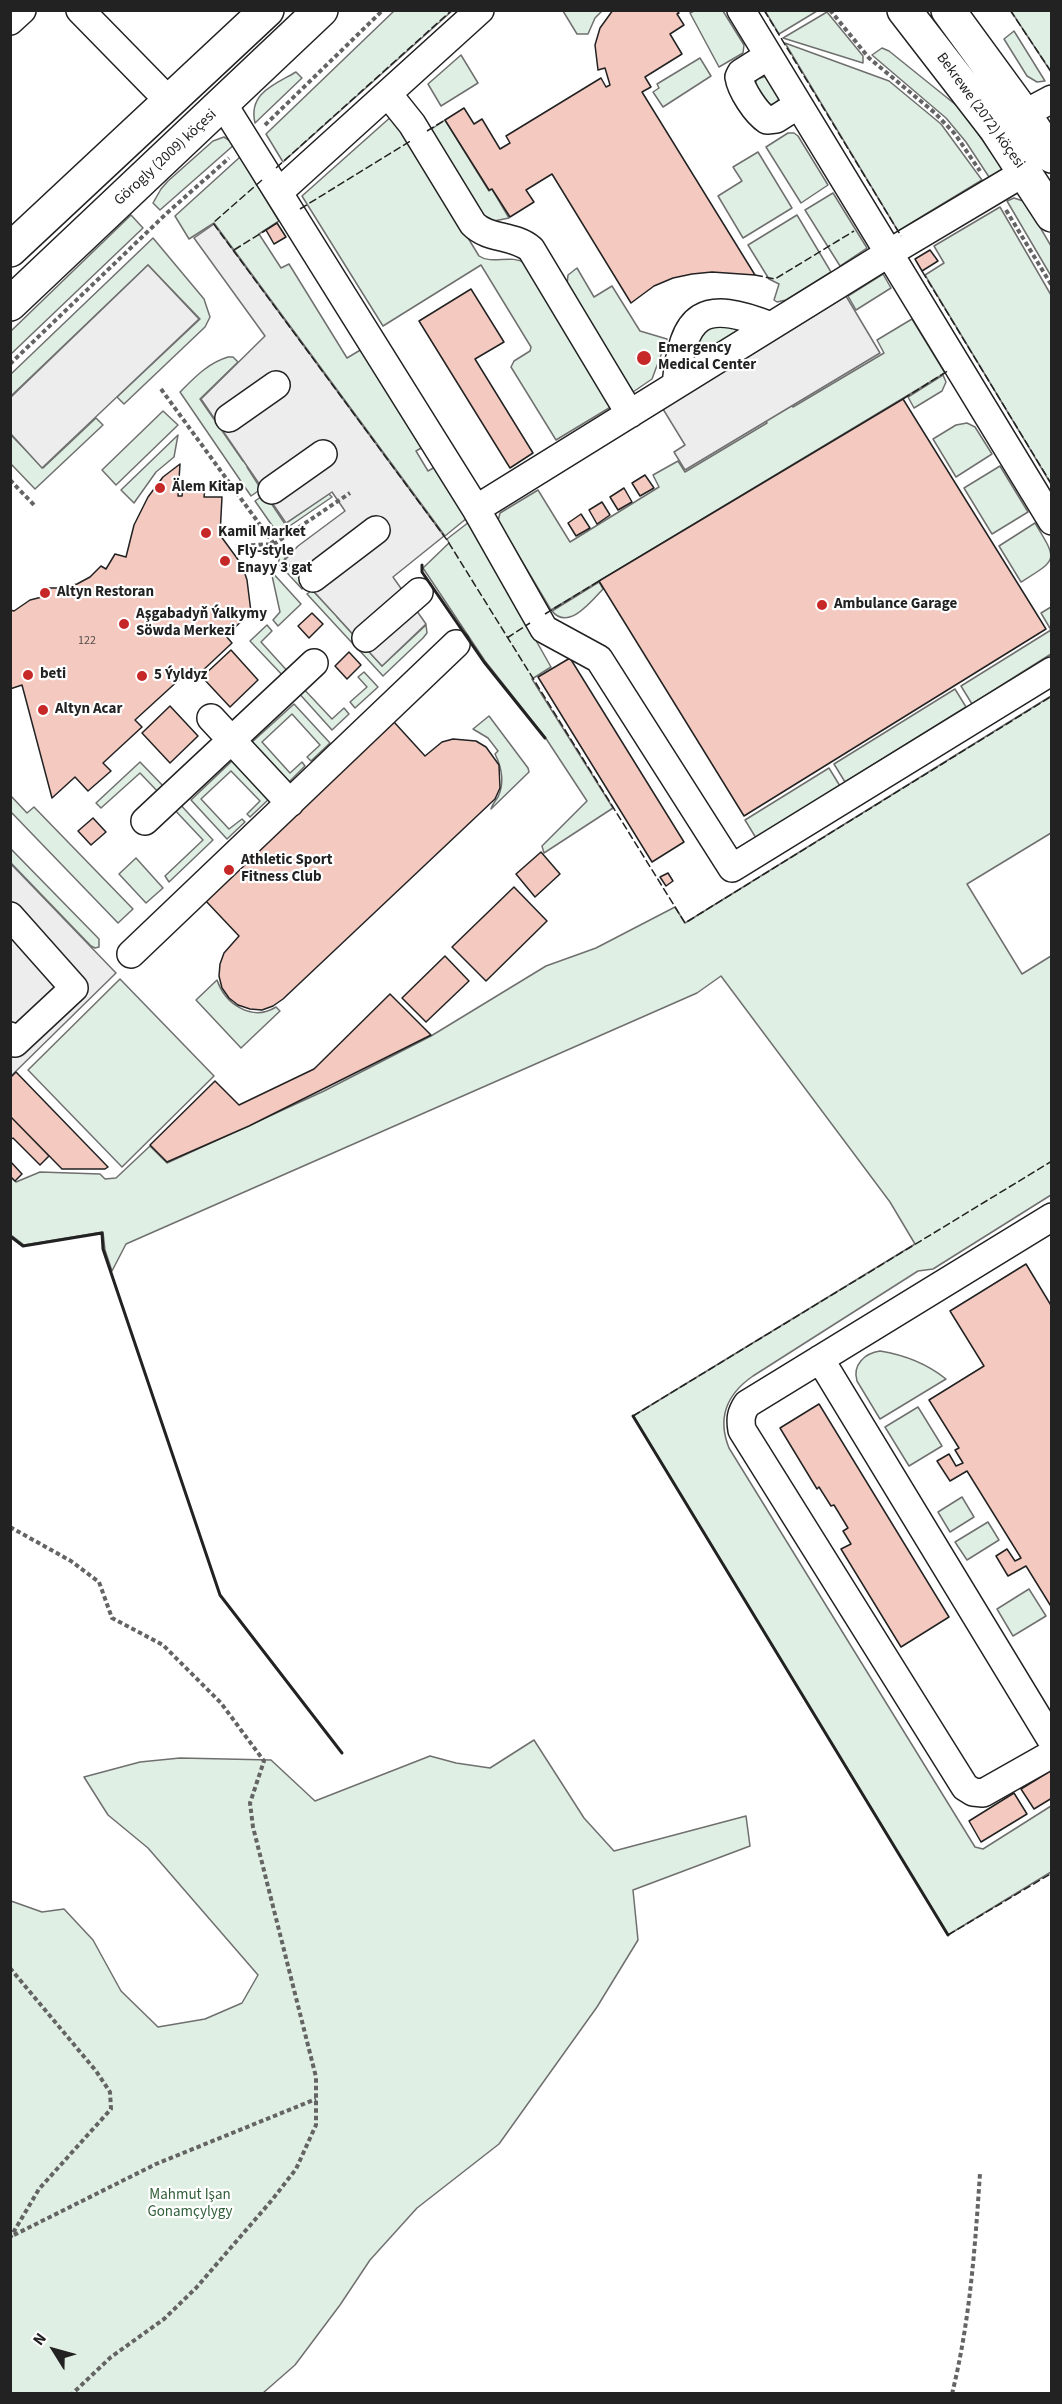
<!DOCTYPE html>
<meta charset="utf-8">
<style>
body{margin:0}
#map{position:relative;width:1062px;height:2404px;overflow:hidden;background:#fff;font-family:"Source Sans 3",sans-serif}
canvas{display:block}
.frame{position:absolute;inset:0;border:12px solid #222;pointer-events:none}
.north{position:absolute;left:24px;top:2320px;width:60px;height:60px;-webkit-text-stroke:4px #fff;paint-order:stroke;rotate:307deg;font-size:16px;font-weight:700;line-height:24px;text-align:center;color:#222}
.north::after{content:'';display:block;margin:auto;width:21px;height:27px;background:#222;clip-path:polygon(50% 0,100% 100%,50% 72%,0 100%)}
</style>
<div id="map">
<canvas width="1062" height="2404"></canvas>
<div class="frame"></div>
<div class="north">N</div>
</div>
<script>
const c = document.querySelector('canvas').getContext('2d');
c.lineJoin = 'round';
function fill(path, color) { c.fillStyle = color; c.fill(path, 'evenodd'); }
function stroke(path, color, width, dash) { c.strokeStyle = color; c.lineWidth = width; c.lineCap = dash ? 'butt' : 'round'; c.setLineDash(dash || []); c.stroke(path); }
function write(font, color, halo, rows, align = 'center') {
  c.font = font + ' "Source Sans 3",sans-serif'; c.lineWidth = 4.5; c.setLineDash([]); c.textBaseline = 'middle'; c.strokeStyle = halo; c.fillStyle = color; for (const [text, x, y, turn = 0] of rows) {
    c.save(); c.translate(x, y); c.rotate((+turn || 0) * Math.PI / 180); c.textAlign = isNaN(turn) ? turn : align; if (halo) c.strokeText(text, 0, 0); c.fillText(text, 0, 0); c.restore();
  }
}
const green = new Path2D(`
 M394,11H452L283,162L266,134Z
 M563,11H602L595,18L588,34H577Z
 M694,11H723L744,45L743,53L719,67L690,13Z
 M765,11H817L779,34Z
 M1011,11H1051V72Z
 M827,12L863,56V63L783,38Z
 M1014,31L1045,81L1037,82L1027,76L1004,39Z
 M785,43L889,81L941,124L982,180L898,231Z
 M882,48L889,51L961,109L1004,171L991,180L966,142L946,118L872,55Z
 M461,55L478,83L441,106L428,84Z
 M700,58L711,76L663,107L653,92L659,88L657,84Z
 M296,72L302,78L255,123C248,93 274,85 296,72Z
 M767,76L780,97C778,101 773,106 767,105L755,84L757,79Z
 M393,115L479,256C492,265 511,254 525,263L614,405L556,440L511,367L514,361L530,351L531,347L481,265L383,326L302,196Z
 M445,120L489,191L492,189L509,218L494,221L483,215L430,130Z
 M788,133H794L798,136L828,185L801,203L766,147Z
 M224,137L235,144L160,210L153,203L161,189L168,181L213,141Z
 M758,152L792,208L743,238L718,196L742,181L733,167Z
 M240,157L279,221L259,234L281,268L289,264L347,358L362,349L423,447L416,451L428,471L435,467L467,518L445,536L214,223L189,239L175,216Z
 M833,193L867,248L840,266L805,210Z
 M1014,198L1023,201L1027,205L1051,246V276L1007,201Z
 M1000,207L1051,295V484L925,275L944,263L934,246Z
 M131,215L143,228L11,354V331Z
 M797,215L831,272L786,300L777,302L774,300L779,284L769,279L748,245Z
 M153,238L204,299L210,317L205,327L124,404L117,397L200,319L148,265L11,396V374Z
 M577,268L594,297L612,286L640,331L667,339L652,379L633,392L567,285L568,275Z
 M883,274L891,288L856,310L848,296Z
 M912,319L945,373L551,610L498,521L500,513L538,490L570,542L659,487L653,475L678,461L685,472L767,423L759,410L785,394L793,407L884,353L877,340Z
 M710,325L743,328L694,359C690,344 701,335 710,325Z
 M228,357H233L238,362L200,399L243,461L289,429L293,435L247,467L261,489L251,496L180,392C195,377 208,363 228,357Z
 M943,375L946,382L942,391L914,408L908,397Z
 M163,411L178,425L116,485L102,470Z
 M96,418L103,425L35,489L11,464V435L43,468Z
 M967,423L975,427L992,454L956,477L933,439L956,425Z
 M178,435L174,457L156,472L134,503L121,490Z
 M1000,466L1028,512L992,534L964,488Z
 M265,494L285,524L329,494L332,497L278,534L255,501Z
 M469,522L551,667L532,679L613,808L544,853L542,846L587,801L545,737L485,661L423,568L449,543L447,539Z
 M1035,523C1058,561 1058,559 1021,582L999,546Z
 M285,550L287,555L284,560L307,584L302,589L279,564V557Z
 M271,571L301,604L278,626L273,620L280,612Z
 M377,571L382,575L337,617L359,641L354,645L307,594L312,590L333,612Z
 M599,582L603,589C591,602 568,631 552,611Z
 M1051,607V654L972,704L961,686L1051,630L1041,613Z
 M267,625L272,631L261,642L291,675L286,679L250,641Z
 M426,625L427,633L423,638L383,676L359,650L364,646L382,666Z
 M364,672L378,687L355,708L350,702L367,687L358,677Z
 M301,686L332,719L344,708L349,714L332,730L296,690Z
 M955,689L966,707L845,782L834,764Z
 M1051,696V833L967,884L1022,974L1051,956V1195L933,1269L918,1271L753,1376C727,1394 717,1418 729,1448L975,1847L983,1849L1051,1806V1872L948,1935L633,1416L915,1244L890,1202L721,976L697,993L126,1244L112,1271L105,1250L103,1232L24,1245L11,1235V1177L16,1182L40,1172L100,1174L105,1179L116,1178L150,1146L167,1163L324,1091L431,1036L546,966L596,948L675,907L685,923Z
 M294,704L330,743L311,761L307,757L320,745L292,714L262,742L290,773L302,762L305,766L288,783L251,743Z
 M489,716L528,768L529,772L491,809C492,805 495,801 498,797C505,782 502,768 495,754L498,751L488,738L473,729Z
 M233,760L269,799L250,817L247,814L260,801L231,771L201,799L229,829L242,819L245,822L227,839L191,800Z
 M140,762L167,790L161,795L140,773L101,808L96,803Z
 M829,768L840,786L756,838L745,820Z
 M11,796L27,813L34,807L133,909L118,923L11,812Z
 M177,801L213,840L169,882L165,876L203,840L171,806Z
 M10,848L99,939V947L95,948L91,946L11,863Z
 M136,858L163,888L146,903L119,874Z
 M120,979L214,1076L122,1167L28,1070Z
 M217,980C225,1004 252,1022 276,1007L280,1011L241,1048L196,1000Z
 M880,1351C905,1355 926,1363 946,1379L880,1419L857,1381C852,1365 865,1353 880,1351Z
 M918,1407L942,1446L909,1466L885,1427Z
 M962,1497L974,1517L950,1532L938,1512Z
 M988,1522L999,1540L967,1560L955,1542Z
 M1029,1589L1046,1616L1013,1636L997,1609Z
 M534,1740L584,1818L614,1851L746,1816L750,1846L633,1890L638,1940L597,2007L499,2144L417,2208L370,2260L340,2305L295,2365L263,2393H11V1901L42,1912L64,1909L93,1940L121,1991L158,2027L205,2019L242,2003L258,1975L148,1848L108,1815L84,1777L140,1762L180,1758L271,1760L315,1801L430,1756L456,1763L490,1768Z`);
const parking = new Path2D(`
 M214,224L444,536L393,577L426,624L382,666L285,560L298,546L345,511L332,492L286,523L201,399L265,336L194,238Z
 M148,265L199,319L42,468L11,434V397Z
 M846,296L880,353L685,470L674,452L685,445L663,409Z
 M11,864L116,973L11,1076Z`);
const building = new Path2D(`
 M613,10H676L679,13L677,14L684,25L670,34L682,54L645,77L651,87L642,92L755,275L712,272L692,274L673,278L654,286L631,303L552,174L526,190L534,202L510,217L492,189L489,190L445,120L464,108L474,124L482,119L500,149L510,143L506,136L601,78L606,87L610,85L605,68L598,70L595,45L600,28Z
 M277,223L286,237L274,244L266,230Z
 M930,250L938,261L922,271L915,259Z
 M471,289L504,342L475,359L533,453L510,468L419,321Z
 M903,399L1046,629L744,816L599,581Z
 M180,464L178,496H182L183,488L205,489L204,497H222L220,535L242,565L247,580L251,612L226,636L232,643L199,674L193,667L135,720L142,727L103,763L111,771L88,791L75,777L52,798L22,685L10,689V610L14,611L30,600L46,596V588H62L77,584L90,577L101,566L106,569L115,554L126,557L134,525L148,497L163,477Z
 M645,475L654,488L640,496L632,483Z
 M624,488L632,502L618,510L610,497Z
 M602,502L610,515L597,524L589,510Z
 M581,514L590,528L576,536L568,523Z
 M312,613L323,624L309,638L298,626Z
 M231,650L258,680L230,707L202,677Z
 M349,652L361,665L347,679L335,666Z
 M570,658L684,842L652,862L538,677Z
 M170,706L198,736L170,763L142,733Z
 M394,722L425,756L442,742L453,739L476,741L486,747L499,765L500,788L495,799L283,999L273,1006L262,1010L250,1009L238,1005L229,998L222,988L219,976L220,964L224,953L239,936L204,899Z
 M93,818L106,832L91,845L78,831Z
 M541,852L560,874L535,897L516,874Z
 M668,873L673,881L666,886L660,877Z
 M514,887L547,921L486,981L452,947Z
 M445,956L469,981L426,1022L402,998Z
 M390,994L431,1035L249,1126L167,1162L150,1145L215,1081L239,1105L314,1069Z
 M16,1072L108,1167L105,1169H62L10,1116V1078Z
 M10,1116L49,1156L40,1165L13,1138L10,1140Z
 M10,1161L22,1174L15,1181L10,1176Z
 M1026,1264L1052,1307V1608L1026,1566L1008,1576L996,1556L1007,1549L1015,1561L1021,1558L967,1471L950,1481L937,1461L949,1454L956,1466L963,1463L955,1450L959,1448L929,1400L984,1366L950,1311Z
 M819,1404L949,1617L901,1647L841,1549L851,1544L843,1531L848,1528L834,1505L831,1506L819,1487L817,1489L780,1428Z
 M1052,1770V1798L1034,1809L1021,1789Z
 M1014,1793L1027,1814L981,1842L969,1821Z`);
const path = new Path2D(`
 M830,10L869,58L935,113L955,134L980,171
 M265,125L383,10
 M1006,210L1052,286
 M10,364L167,213L229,158
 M161,389L274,544
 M10,480L36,507
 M236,546L274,544L350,493
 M10,1527L71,1561L99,1582L112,1618L163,1645L221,1703L264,1761L250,1803L253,1827L316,2077V2125L296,2169L272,2200L196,2288L164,2319L111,2357L72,2394
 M10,1968L96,2071L110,2092L111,2109L39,2189L10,2238
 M14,2235L156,2164L316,2099
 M952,2394C970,2321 975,2248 980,2173`);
const minor = new Path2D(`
 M80,10L169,101
 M741,10L1052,521
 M10,21L22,10
 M768,56L741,73L739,77C741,90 756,113 767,120L776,119L798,105
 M388,94L412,124L473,224C489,240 513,234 531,249L630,414
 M223,104L476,509L544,629L599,659L732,868L1052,671
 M1007,123L1052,99
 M279,192L480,10
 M676,385C683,312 703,299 771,326
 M229,418L276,385
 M272,490L323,454
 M476,509L889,253L1025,172
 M313,578L376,530
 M366,638L419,592
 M211,718L290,803
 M145,821L314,663
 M10,916L74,988L15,1043L10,1036
 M131,954L456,644
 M1052,1217L747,1404C741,1413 740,1419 742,1430L965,1787L973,1792L983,1793L1052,1754
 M820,1359L1052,1741`);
const major = new Path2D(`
 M904,10L996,129L1052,215
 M948,10L1024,114L1052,156
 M10,250L267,10
 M10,304L321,10`);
const fence = new Path2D(`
 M764,10L901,236
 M1010,10L1052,73
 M427,131L445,120
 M276,168L452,10
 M262,180L213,223L447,540L685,923L1052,696
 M300,209L412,140
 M234,250L266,230
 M922,271L1052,485
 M755,275L775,279L854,231
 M903,399L949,370
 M545,614L599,581
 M507,638L530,623
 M633,1416L1052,1161
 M948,1935L1052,1873`);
const wall = new Path2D(`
 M422,565V572L484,662L545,738
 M10,1236L23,1246L102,1233L103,1249L220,1595L342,1753
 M633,1416L948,1935`);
const markers = [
 [644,358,8,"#c62828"],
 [160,488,6,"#c62828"],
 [206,533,6,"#c62828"],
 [225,561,6,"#c62828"],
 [45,593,6,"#c62828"],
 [822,605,6,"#c62828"],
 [124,624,6,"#c62828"],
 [28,675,6,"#c62828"],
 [142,676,6,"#c62828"],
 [43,710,6,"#c62828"],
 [229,870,6,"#c62828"]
];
const numberNames = [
 ["122",87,641]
];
const streetNames = [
 ["Bekrewe (2072) köçesi",980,111,54],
 ["Görogly (2009) köçesi",166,158,-43]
];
const poiNames = [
 ["Emergency",658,349],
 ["Medical Center",658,366],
 ["Älem Kitap",172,488],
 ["Kamil Market",218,533],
 ["Fly-style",237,552],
 ["Enayy 3 gat",237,569],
 ["Altyn Restoran",57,593],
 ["Ambulance Garage",834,605],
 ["Aşgabadyň Ýalkymy",136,615],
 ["Söwda Merkezi",136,632],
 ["beti",40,675],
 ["5 Ýyldyz",154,676],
 ["Altyn Acar",55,710],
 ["Athletic Sport",241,861],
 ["Fitness Club",241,878]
];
const parkNames = [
 ["Mahmut Işan",190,2196],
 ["Gonamçylygy",190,2213]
];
fill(green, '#e0efe3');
stroke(green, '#6f6f6f', 1.5);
fill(parking, '#ededed');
stroke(parking, '#6f6f6f', 1.5);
fill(building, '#f3c9c0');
stroke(building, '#222', 1.5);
stroke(minor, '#222', 30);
stroke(major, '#222', 36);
stroke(path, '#646464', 4, [4.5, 3]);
stroke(minor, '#fff', 27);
stroke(major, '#fff', 33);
stroke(fence, '#222', 1.5, [8, 3]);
stroke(wall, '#222', 3);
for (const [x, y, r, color] of markers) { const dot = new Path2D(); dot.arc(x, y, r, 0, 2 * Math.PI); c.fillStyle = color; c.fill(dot); stroke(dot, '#fff', 2); }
write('12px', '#564c4a', null, numberNames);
write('15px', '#222', '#fff', streetNames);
write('bold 15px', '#222', '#fff', poiNames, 'left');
write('15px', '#2f5e38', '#fff', parkNames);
</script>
